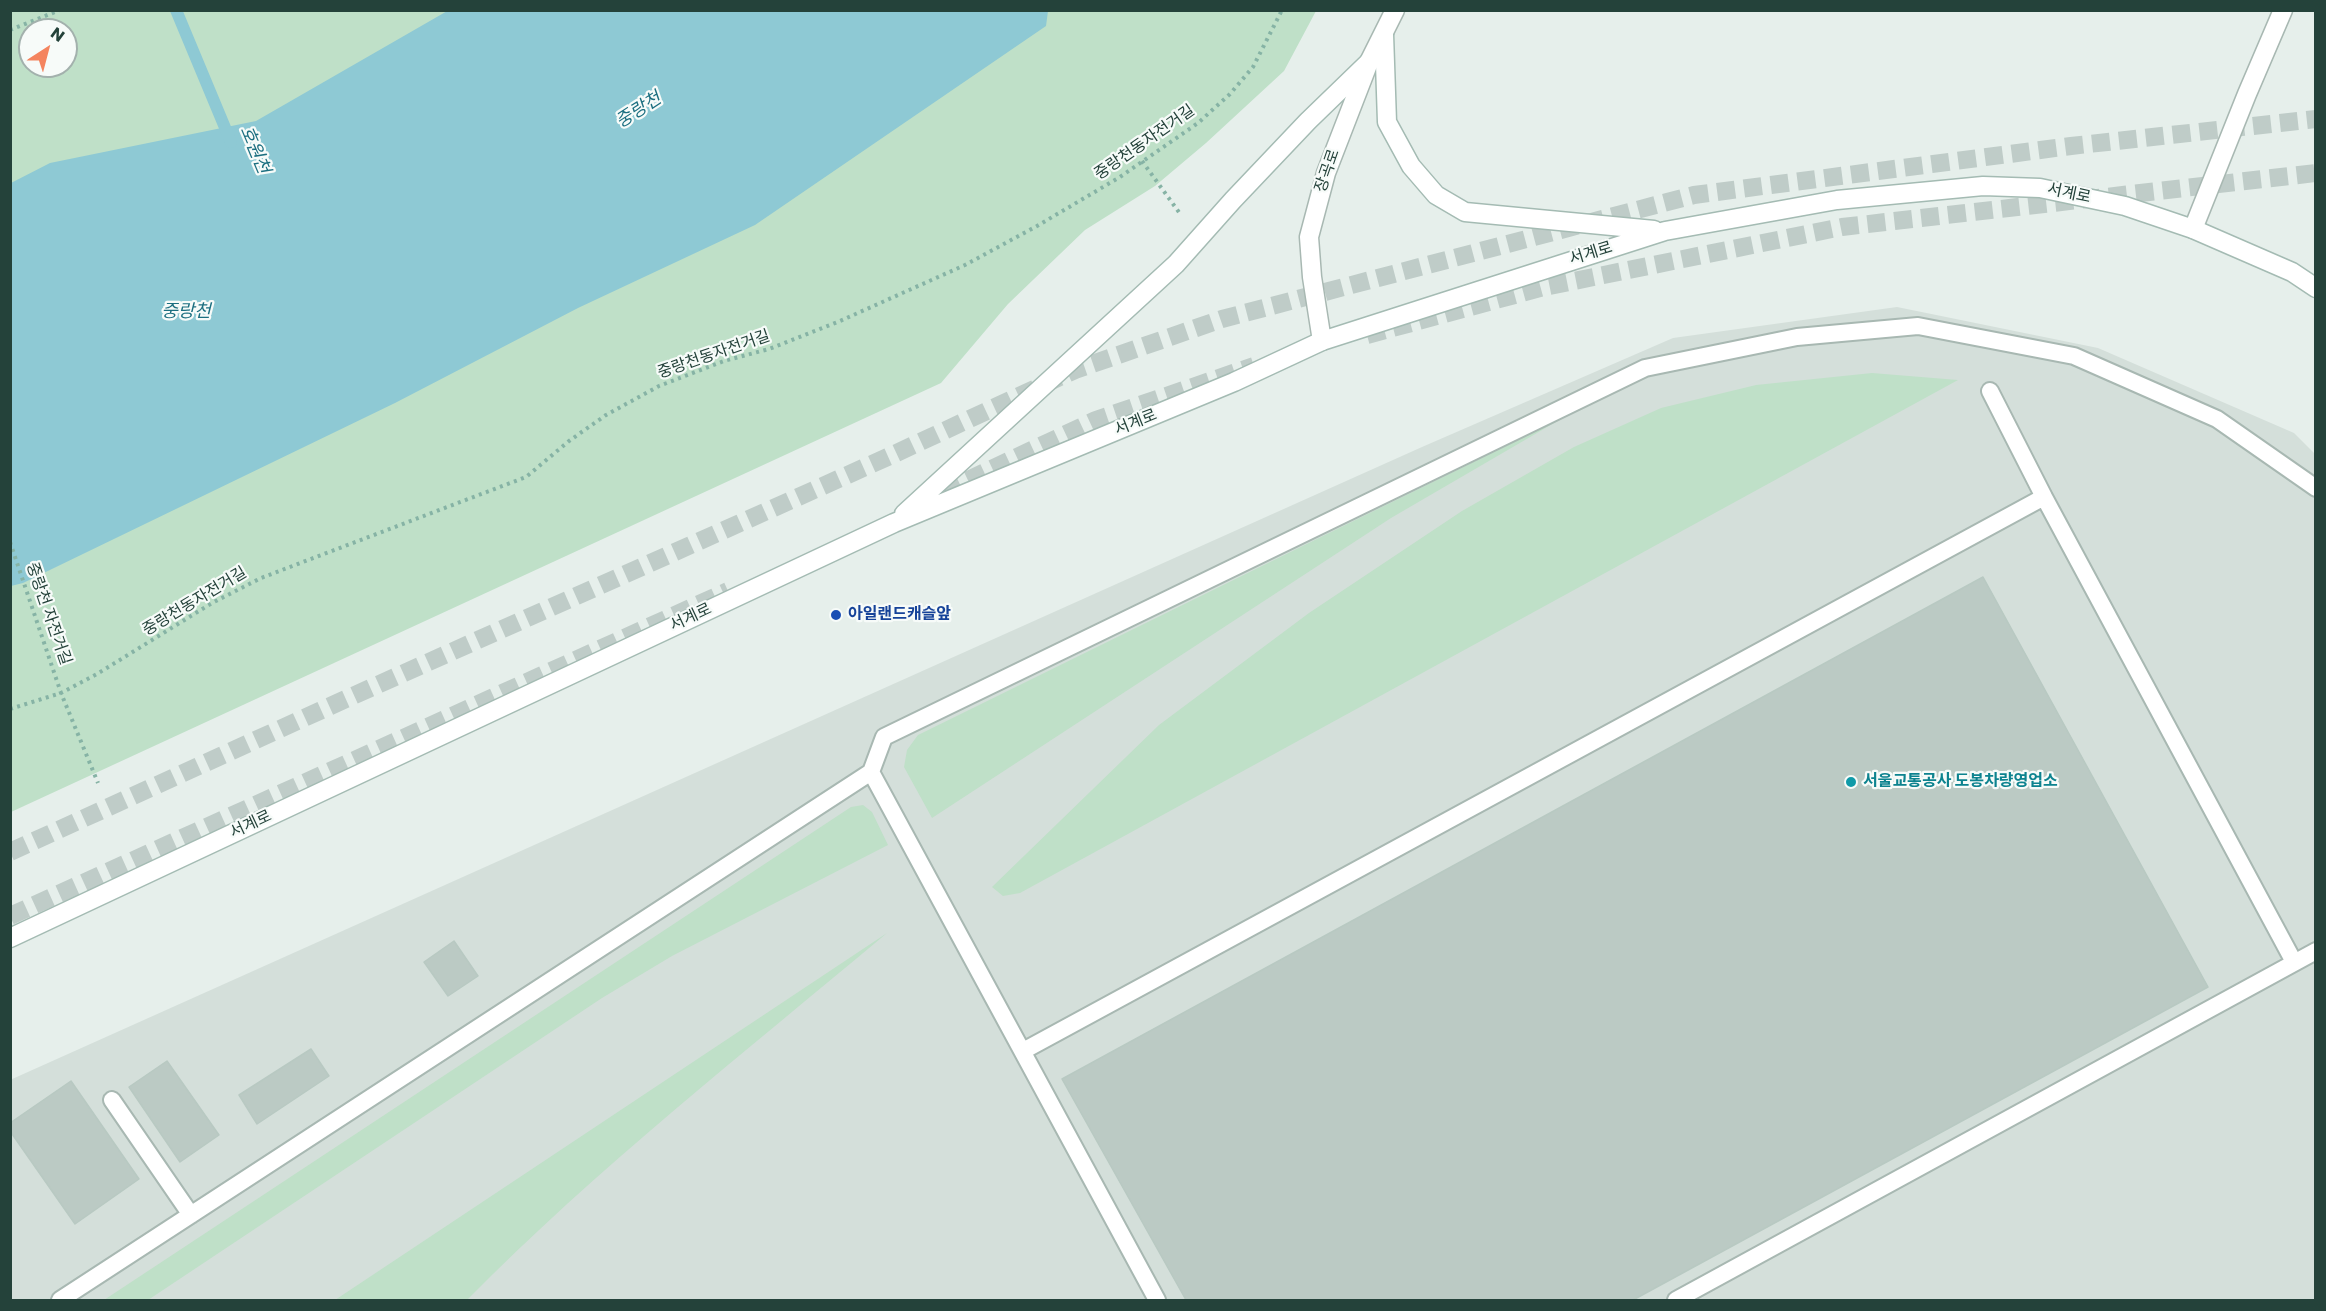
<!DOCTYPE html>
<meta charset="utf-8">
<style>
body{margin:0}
#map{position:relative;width:2326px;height:1311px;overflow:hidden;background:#e6efeb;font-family:Poppins,sans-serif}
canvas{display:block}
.frame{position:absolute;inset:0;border:12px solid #24423a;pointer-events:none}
.north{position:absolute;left:18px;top:18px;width:60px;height:60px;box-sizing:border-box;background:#f7fbf9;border:2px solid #a3b1ad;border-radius:50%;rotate:36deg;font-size:16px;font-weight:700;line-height:24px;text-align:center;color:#24423a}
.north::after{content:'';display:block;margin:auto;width:21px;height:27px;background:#f4845f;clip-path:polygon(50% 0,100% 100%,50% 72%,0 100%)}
</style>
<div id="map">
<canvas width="2326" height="1311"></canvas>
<div class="frame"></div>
<div class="north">N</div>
</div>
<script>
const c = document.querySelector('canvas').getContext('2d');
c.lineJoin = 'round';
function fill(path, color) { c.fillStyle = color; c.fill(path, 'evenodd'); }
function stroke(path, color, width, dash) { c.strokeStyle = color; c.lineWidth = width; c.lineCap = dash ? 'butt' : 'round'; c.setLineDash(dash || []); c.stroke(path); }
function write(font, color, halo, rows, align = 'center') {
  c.font = font + ' Poppins,"Noto Sans KR",sans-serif'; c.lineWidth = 4.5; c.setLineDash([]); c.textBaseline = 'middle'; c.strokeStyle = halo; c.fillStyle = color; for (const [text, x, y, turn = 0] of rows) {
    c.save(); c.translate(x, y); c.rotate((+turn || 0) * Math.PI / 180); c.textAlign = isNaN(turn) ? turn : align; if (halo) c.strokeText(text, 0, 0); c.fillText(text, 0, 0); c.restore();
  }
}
const built = new Path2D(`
 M1897,307L2098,348L2294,433L2315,454V1300H11L10,1080L1422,447L1673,338Z`);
const green = new Path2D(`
 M10,11H1316L1284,71L1206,143L1155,186L1085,230L1008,304L941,383L11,812ZM30,30H66V66H30Z
 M1872,373L1958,380L1020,893L1003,896L992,887L1159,725L1309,613L1462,511L1574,447L1661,408L1756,385Z
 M1561,419L1391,518L932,818L904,767L907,750L918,735Z
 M863,805L872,812L888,845L672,956L602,998L148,1300H104L851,807Z
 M887,933C744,1053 597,1168 467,1300H335Z`);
const water = new Path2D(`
 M449,10L1048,11L1046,26L755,225L578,308L395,403L23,583L11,586V183L50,163L256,121Z`);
const stream = new Path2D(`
 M176,10L231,142`);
const building = new Path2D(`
 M1983,577L2208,987L1633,1300H1186L1062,1079Z
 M454,941L478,976L448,996L424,962Z
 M311,1049L329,1076L257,1124L239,1095Z
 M167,1061L219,1135L180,1162L129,1087Z
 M71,1081L139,1179L75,1224L10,1131V1123Z`);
const trunkTunnel = new Path2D(`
 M1367,335L1544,287L1842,227L2316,173
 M919,503L1096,420L1254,366
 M10,852L337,703L890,456L1075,370L1222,319L1694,195L2071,146L2316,119
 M10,916L728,591`);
const path = new Path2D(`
 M10,30L60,10
 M1142,161L1181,215
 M10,542L61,693L98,783
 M10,709L61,693L97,674L212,603L261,578L526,477L569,441L606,415L659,386L724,361L769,349L840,321L965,265L1037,226L1120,177L1198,123L1230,94L1253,67L1282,10`);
const service = new Path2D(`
 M1990,391L2044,497L2294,962
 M871,772L1157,1300
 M1023,1051L2044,497
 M112,1100L191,1215
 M60,1300L871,772L884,737L1645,368L1797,337L1918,326L2074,356L2217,419L2316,488
 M1676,1300L2316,951`);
const minor = new Path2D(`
 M2193,229L2247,94L2283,10`);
const tertiary = new Path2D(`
 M1322,341L1312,277L1309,237L1326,173L1369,62L1395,10`);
const secondary = new Path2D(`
 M1384,34L1387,122L1411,166L1436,195L1465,212L1654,230
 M904,514L1176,264L1233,200L1308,121L1369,62
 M10,938L894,523L1234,382L1322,341L1665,231L1837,200L1983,186L2040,188L2125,206L2193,229L2292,272L2316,288`);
const markers = [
 [836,615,6,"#1a4fb4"],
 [1851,782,6,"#0f9aa8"]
];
const streetNames = [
 ["중랑천동자전거길",1145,143,-35],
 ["장곡로",1328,171,-71],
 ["서계로",2069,194,12],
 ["서계로",1591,254,-17],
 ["중랑천동자전거길",714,355,-19],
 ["서계로",1136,423,-22],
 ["중랑천동자전거길",195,602,-31],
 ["중랑천 자전거길",48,614,71],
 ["서계로",691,618,-25],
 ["서계로",251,825,-25]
];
const transitNames = [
 ["아일랜드캐슬앞",848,615]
];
const cultureNames = [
 ["서울교통공사 도봉차량영업소",1863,782]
];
const waterNames = [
 ["중랑천",639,111,-33],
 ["호원천",254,150,67],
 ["중랑천",186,312]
];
fill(built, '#d4dfda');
fill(green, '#bfe0c8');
fill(water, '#8ec9d4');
stroke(stream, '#8ec9d4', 12);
fill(building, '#bbcac4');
stroke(building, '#b8c9c2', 1.5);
stroke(trunkTunnel, '#bfccc8', 18, [18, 9]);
stroke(service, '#a8b8b2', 20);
stroke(minor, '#a8b8b2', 21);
stroke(tertiary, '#a8b8b2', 21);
stroke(secondary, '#a4bbb3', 21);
stroke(path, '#86b3a5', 4, [3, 4.5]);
stroke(service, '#fff', 16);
stroke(minor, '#fff', 18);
stroke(tertiary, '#fff', 18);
stroke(secondary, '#fff', 18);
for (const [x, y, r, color] of markers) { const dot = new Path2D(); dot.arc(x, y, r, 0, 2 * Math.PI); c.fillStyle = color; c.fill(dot); stroke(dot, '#f7fbf9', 2); }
write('16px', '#24423a', '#f7fbf9', streetNames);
write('bold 16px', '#164399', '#f7fbf9', transitNames, 'left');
write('bold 16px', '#0d838f', '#f7fbf9', cultureNames, 'left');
write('italic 18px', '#1c6f80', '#f7fbf9', waterNames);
</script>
